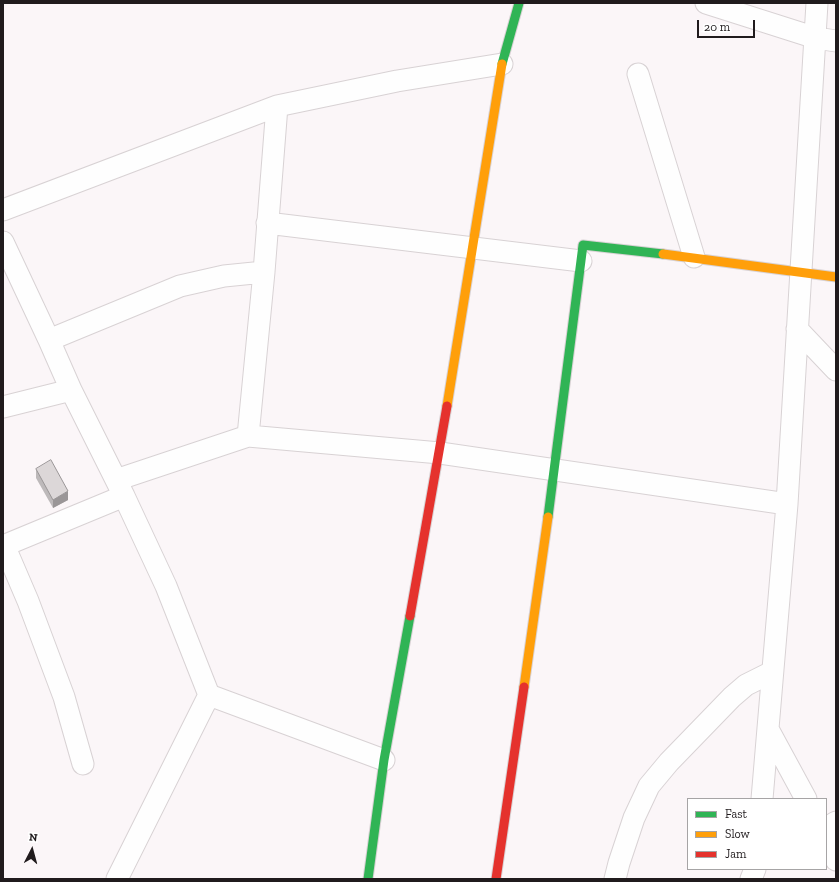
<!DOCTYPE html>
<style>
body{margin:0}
#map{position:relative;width:839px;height:882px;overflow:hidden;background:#fbf6f8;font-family:"Zilla Slab",serif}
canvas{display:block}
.frame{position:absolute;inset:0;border:4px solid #201b1d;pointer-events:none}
.legend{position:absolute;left:687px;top:798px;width:140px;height:72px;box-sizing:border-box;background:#fff;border:1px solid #a6a4a5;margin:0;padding:5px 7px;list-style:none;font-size:12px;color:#201b1d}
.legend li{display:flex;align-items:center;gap:8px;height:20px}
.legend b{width:20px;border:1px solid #a6a4a5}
.north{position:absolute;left:12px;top:830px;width:40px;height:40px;-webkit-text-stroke:3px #fff;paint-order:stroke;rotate:6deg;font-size:11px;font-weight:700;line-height:16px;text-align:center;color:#201b1d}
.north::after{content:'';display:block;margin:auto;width:14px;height:18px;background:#201b1d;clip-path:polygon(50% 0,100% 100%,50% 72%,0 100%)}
.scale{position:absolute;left:697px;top:20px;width:58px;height:18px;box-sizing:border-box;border:2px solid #201b1d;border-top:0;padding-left:5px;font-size:12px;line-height:14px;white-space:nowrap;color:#201b1d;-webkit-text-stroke:3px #fff;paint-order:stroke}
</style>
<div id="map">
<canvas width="839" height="882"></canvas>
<div class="frame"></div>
<ul class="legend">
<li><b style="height:5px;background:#30b455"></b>Fast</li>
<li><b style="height:5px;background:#ff9f0a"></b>Slow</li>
<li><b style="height:5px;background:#e5322d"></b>Jam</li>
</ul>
<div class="north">N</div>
<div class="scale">20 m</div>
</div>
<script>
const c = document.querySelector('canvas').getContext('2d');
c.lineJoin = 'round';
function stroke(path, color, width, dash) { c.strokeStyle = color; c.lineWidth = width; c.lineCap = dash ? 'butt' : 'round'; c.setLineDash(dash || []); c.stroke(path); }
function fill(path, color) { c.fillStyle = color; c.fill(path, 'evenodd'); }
const street = new Path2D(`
 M706,3L816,38L836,41
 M638,74L694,257
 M3,210L277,106L397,81L502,64
 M267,223L581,261
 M3,242L49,340L71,390L3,407
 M797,329L836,370
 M49,340L180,286L224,276L264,272
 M71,390L124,496L166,586L209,695L117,879
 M248,436L264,272L277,106
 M116,480L248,436L440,453L787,504
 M4,545L28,601L64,697L83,764
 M3,546L124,496
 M209,695L384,760
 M768,729L806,799
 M762,799L787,504L817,3
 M826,828L836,822
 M826,837L836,860
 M615,879L619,863L634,818L649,786L669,762L732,697L746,685L772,672
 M751,879L755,869`);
const fast = new Path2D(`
 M502,64L519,3
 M548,517L583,245L663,254
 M368,879L384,760L410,616`);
const slow = new Path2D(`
 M663,254L836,277
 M447,406L502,64
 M524,687L548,517`);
const jam = new Path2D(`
 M410,616L447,406
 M496,879L524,687`);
const wall = new Path2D(`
 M36,469L68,500L53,508L36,478Z`);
const shadedWall = new Path2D(`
 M68,491V500L53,508V500Z`);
const building = new Path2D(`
 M51,460L68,491L53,500L36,469Z`);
stroke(street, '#d8d2d4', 23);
stroke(fast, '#d8d2d4', 11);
stroke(slow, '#d8d2d4', 11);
stroke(jam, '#d8d2d4', 11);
stroke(street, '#fefefe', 21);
stroke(fast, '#30b455', 9);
stroke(slow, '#ff9f0a', 9);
stroke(jam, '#e5322d', 9);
fill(wall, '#bdb9ba');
fill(shadedWall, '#9a9697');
fill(building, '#dcd7d8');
stroke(building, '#9a9697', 1);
</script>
